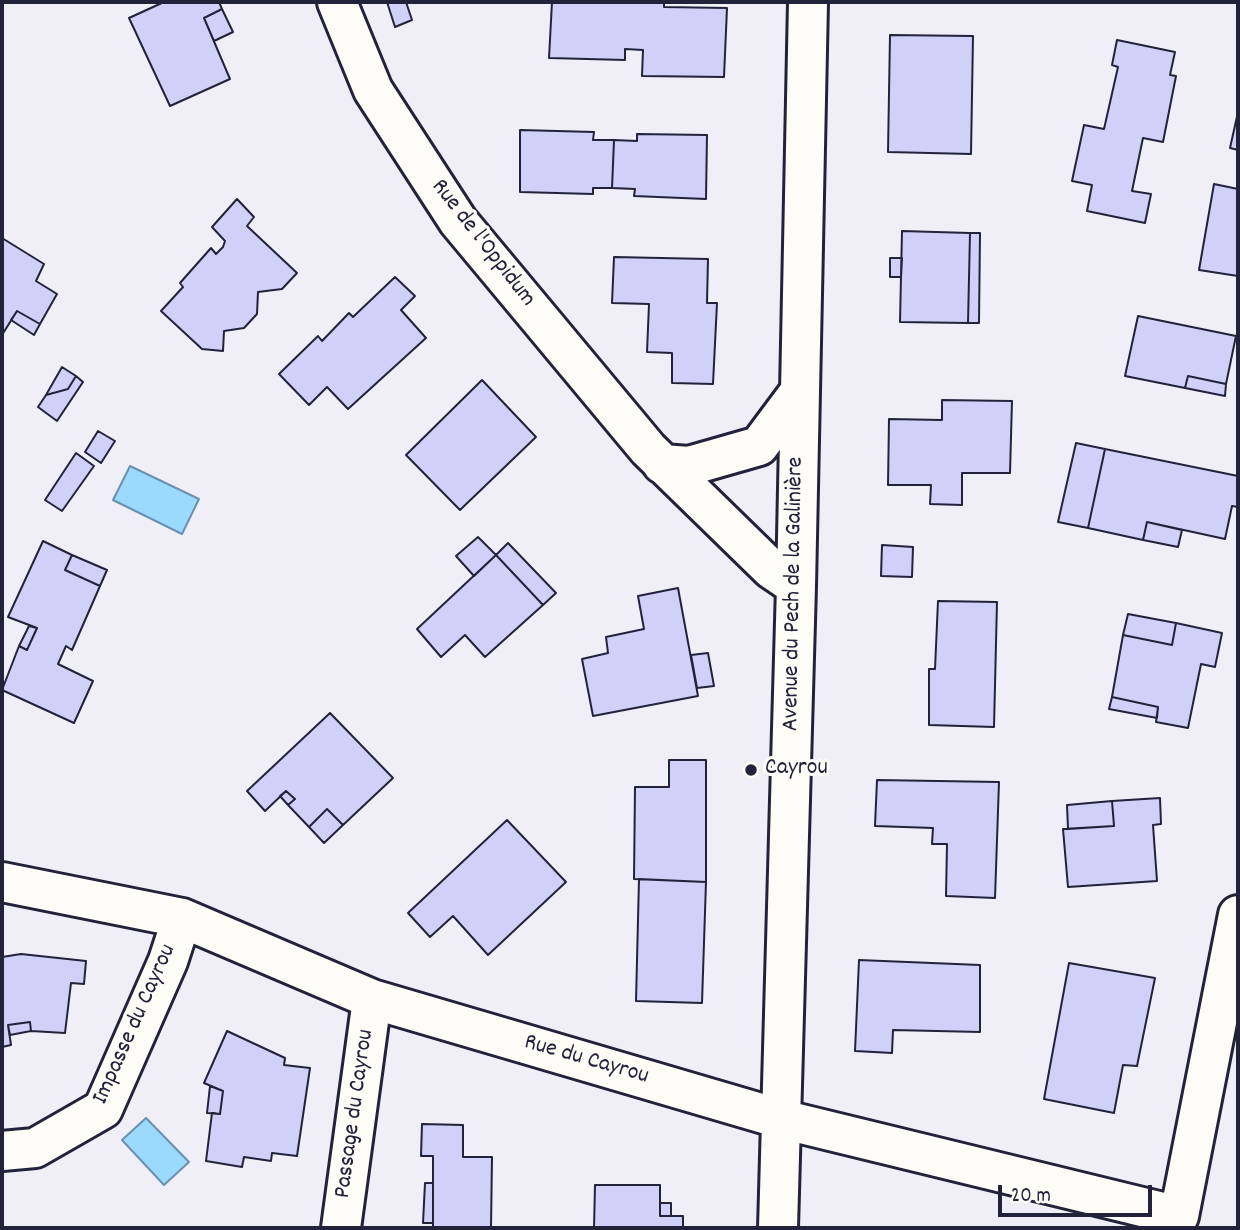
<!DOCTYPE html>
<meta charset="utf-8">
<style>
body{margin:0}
#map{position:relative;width:1240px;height:1230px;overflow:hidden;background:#f0eff7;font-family:Dekko,sans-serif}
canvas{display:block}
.frame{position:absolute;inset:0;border:4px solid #22223b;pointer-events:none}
.scale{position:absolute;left:998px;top:1185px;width:154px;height:32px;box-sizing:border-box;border:4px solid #22223b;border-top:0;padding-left:9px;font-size:21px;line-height:24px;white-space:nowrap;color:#22223b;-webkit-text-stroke:5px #fdfcf7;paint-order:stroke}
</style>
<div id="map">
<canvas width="1240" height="1230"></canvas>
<div class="frame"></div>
<div class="scale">20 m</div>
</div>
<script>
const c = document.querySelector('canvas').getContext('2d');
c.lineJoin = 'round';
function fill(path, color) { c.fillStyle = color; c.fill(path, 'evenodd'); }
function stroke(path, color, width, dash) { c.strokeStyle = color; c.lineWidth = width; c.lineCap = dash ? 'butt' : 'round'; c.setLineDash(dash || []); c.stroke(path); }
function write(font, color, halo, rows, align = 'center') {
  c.font = font + ' Dekko,sans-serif'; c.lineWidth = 6; c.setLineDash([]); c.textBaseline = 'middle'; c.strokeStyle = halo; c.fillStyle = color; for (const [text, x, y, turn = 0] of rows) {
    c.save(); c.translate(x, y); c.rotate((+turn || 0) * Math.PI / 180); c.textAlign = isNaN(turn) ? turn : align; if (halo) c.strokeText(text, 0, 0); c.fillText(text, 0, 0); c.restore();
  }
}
const water = new Path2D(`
 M130,466L199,499L182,534L113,500Z
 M146,1118L189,1162L164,1185L122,1140Z`);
const building = new Path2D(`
 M164,2H219L222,9L204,18L230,79L170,106L129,18Z
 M387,2H406L412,20L395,27Z
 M552,2H664V7L727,8L724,77L642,76L643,50L625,49V60L549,58Z
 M222,9L233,32L214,41L204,18Z
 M890,35L973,36L971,154L888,152Z
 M1117,40L1175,52L1170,75L1176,76L1163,142L1143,138L1132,191L1151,194L1145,223L1087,211L1092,185L1072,181L1084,125L1104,129L1118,67L1112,65Z
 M1238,112V150L1230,148Z
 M520,130L594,132L593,140H614L612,188H593V194L520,192Z
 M637,134L707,135L706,199L634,196L635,189L612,188L614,140L637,141Z
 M1214,184L1238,189V276L1199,270Z
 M237,199L254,217L247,226L297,273L282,289L258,292L257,314L244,328L224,331L223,351L202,349L161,311L183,287L180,283L211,248L216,254L223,247L225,241L212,227Z
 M902,231L970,233L968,323L900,322Z
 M970,233H980L979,323H968Z
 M2,238L44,264L36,281L57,294L40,324L17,311L2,335Z
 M614,257L708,259L707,303H717L713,384L672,383V353L647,352L649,304L612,303Z
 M890,258H902L901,277H890Z
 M395,277L415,296L401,310L426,338L348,409L327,387L309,405L279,374L318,336L322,341L349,313L353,317Z
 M17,311L40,324L34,335L11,320Z
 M1138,316L1236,336L1226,384L1188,376L1185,388L1125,376Z
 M62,367L76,376L68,389L46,395Z
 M76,376L83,382L57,421L38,407L46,395L68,389Z
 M1188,376L1226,384L1225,396L1185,388Z
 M482,380L536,437L460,510L406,455Z
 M942,400L1012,401L1010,473H962V505L930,504L931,485H888L889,419L942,420Z
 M98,431L115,441L101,463L85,452Z
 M1076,443L1105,449L1088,528L1058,522Z
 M1105,449L1238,476V507L1232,506L1225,539L1147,522L1143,540L1088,528Z
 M76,453L94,466L62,511L45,500Z
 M1147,522L1182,530L1178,547L1143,540Z
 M478,537L496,555L474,576L456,556Z
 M43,541L72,555L65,570L100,586L72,650L66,646L58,664L93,681L74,723L2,690L19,646L27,650L37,628L8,617Z
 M508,543L556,593L543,605L496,555Z
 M882,545L913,547L912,577L881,576Z
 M72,555L107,570L100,586L65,570Z
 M496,555L543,605L485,657L465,635L441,657L417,629Z
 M678,588L698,696L593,716L582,659L608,653L606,637L644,629L638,596Z
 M938,601L997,602L994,727L929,725V669H935Z
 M1128,614L1176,623L1172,645L1123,635Z
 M1176,623L1222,633L1215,667L1201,664L1188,728L1156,722L1158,707L1112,697L1123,635L1172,645Z
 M29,626L37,628L27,650L19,646Z
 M708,653L714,686L697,688L691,655Z
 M1112,697L1158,707L1157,718L1109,709Z
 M330,713L393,778L343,825L327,809L309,827L288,805L295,799L286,791L265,811L247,791Z
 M669,760H706V882L634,879L635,787H669Z
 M877,780L999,782L995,898L946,896L947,844H932L933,828L875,826Z
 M286,791L295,799L288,805L280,796Z
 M1160,798L1161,824L1153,825L1157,881L1068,887L1063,829L1114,826L1112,801Z
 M1112,801L1114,826L1068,829L1067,805Z
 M327,809L343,825L324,843L309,827Z
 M507,820L566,882L488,955L453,916L430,937L408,913Z
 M639,879L706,882L702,1003L636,1001Z
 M21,954L86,961L84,984L71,983L65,1033L31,1031L30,1022L8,1025L11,1045L2,1047V957Z
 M859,960L980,965V1032L893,1030L892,1053L855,1051Z
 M1069,963L1155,978L1137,1066L1123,1065L1114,1113L1044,1099Z
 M30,1022L31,1031L10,1035L8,1025Z
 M227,1031L285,1058L284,1065L310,1068L297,1156L272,1153L271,1161L244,1157L242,1167L206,1161L212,1113L220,1114L223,1091L204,1083Z
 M210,1086L223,1091L220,1114L207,1113Z
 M422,1124L463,1125V1157H492L491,1228H433V1156H421Z
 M425,1183H433V1223H423Z
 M595,1185H660V1216H683V1228H594Z
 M660,1203H671V1216H660Z`);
const street = new Path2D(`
 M337,2L373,90L458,221L648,449L771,569L796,586
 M662,464L689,466L759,446L800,391
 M2,882L182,918L372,999L781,1119L1179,1216
 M2,1151L35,1148L103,1109L168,961L182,918
 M1179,1216L1238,915
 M341,1228L372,999
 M778,1228L796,586L808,2`);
const markers = [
 [751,770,7,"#22223b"]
];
const streetNames = [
 ["Rue de l'Oppidum",482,244,52],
 ["Avenue du Pech de la Galinière",795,594,-89],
 ["Impasse du Cayrou",136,1025,-66],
 ["Rue du Cayrou",586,1061,16],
 ["Passage du Cayrou",356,1114,-82]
];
const poiNames = [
 ["Cayrou",765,770]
];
fill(water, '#9bdafd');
stroke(water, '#6b90af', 2);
fill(building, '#d1d0f8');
stroke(building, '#22223b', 2);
stroke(street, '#22223b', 44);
stroke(street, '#fdfcf7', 38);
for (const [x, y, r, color] of markers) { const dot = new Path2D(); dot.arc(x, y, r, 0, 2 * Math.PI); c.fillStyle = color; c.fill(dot); stroke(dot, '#fdfcf7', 2.5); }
write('24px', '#22223b', '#fdfcf7', streetNames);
write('24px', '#22223b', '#fdfcf7', poiNames, 'left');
</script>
